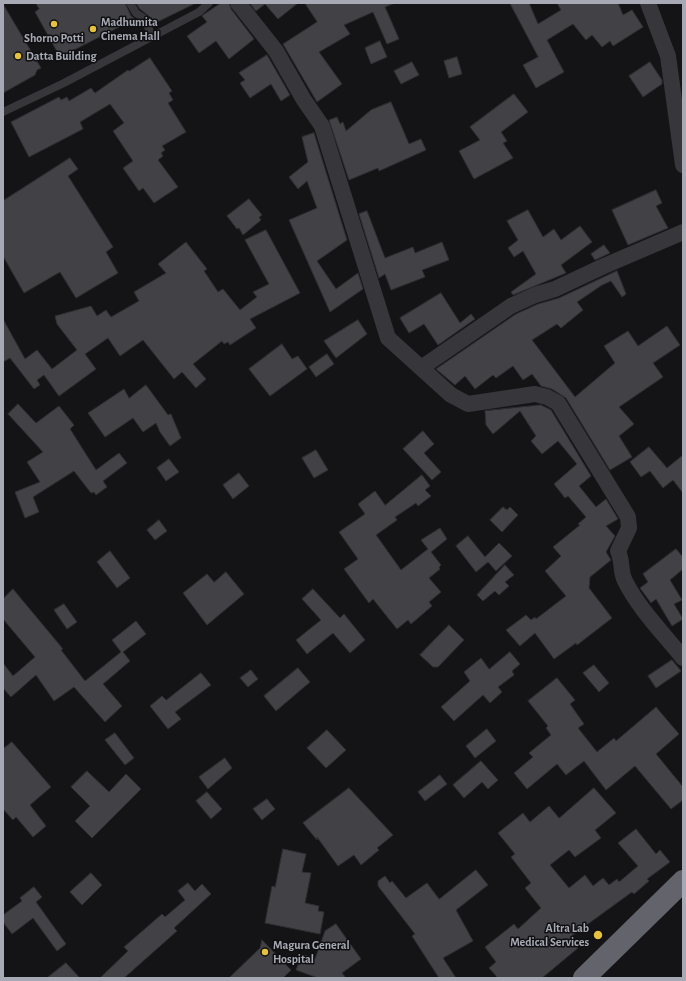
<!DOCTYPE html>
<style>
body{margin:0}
#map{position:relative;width:686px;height:981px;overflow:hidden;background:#141416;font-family:"Alegreya Sans",sans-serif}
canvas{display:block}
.frame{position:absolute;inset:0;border:4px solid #a7aab5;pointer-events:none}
</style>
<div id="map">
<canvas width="686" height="981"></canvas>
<div class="frame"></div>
</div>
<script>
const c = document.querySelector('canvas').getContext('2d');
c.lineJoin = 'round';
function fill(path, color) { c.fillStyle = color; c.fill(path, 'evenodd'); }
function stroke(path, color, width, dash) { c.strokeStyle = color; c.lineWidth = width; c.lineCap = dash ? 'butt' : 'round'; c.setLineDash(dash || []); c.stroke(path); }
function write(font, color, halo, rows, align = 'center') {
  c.font = font + ' "Alegreya Sans",sans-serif'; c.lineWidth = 3; c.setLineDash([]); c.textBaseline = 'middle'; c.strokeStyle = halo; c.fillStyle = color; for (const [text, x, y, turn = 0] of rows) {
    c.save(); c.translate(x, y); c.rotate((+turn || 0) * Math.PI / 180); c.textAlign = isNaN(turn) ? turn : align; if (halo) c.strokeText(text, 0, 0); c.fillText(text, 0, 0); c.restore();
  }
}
const building = new Path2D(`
 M36,3H125L131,16L135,19L60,57L35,12L39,9Z
 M136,3H196L153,24L150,17L140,9Z
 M221,3H229L231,9L254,39L229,59L216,41L199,53L187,36L207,22L202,16Z
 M250,3H298L278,19L265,4L256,11Z
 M305,3H395L385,7L399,39L387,44L373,12L344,25L350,34L319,52L342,84L317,102L283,44L317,22Z
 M510,3H529L538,24L561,10L557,3H618L623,15L632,10L643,27L613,46L610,41L602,47L592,35L586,40L573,24L547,40L564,72L536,88L523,65L538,57Z
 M3,4L41,68L37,70L35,75L3,93Z
 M380,41L387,57L371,64L365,48Z
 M267,55L290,95L281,101L271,84L250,98L240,83L245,80L239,73Z
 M457,57L462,74L449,78L444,61Z
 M150,58L172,91L169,93L173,100L168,103L186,132L162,146L165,150L161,153L163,156L158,160L178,187L154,203L143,188L139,191L123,168L133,161L113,131L124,123L110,104L80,122L83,129L29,157L11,122L59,97L61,100L67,97L69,101L91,88L95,93L128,70L129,71Z
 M412,62L419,75L401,84L394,71Z
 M650,62L662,80V84L643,97L629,76Z
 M514,94L528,112L501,132L507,141L503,143L513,158L474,179L459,151L480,140L470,127Z
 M391,102L409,144L421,139L426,150L379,171L378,168L349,180L329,120L337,117L340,124L343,122L346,131L371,110Z
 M314,133L347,240L317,261L336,289L358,273L363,289L330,312L289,220L317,208L307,181L298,189L289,177L308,162L302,137Z
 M70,158L78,169L68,176L113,247L106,252L118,273L76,298L60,272L24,293L3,256V201Z
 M656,190L662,203L656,206L668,228L628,245L612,210Z
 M249,199L262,215L259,217L261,220L243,235L239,228L237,229L227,216Z
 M528,210L543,237L554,229L561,240L580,226L592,242L561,265L566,273L513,295L511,292L536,274L523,251L514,257L508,248L518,240L507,221Z
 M367,211L385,258L413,247L415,253L442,242L449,260L422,270L425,277L391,290L385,274L379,278L359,214Z
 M266,230L300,293L250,319L256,328L230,345L228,342L224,344L222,341L193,364L206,379L196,388L182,372L174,379L143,340L120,356L108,338L85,354L96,369L59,396L44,375L37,380L40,385L34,389L10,358L3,362V319L25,359L37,350L52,369L77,350L57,324L55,316L91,306L97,316L106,310L111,317L139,301L134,292L166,273L158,264L186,242L207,269L204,271L218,292L223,289L240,310L257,297L253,292L269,284L245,240Z
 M604,245L610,253L595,260L591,254Z
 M617,271L626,294L622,297L611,281L602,285L577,302L583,310L561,328L557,324L532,340L575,397L615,363L604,346L628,331L638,346L667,326L680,345L653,363L663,377L619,407L634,424L619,436L632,457L610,470L566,398L552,389L541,386L532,374L523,380L513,366L496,378L493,375L475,389L465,376L455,385L436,369L516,314L538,304L559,298Z
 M441,293L460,323L471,314L475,319L438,345L424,324L409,333L400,318Z
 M358,320L367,334L336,358L324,341Z
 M282,344L292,359L298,356L307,369L270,396L249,369Z
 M327,354L334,364L316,377L309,367Z
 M146,385L168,415L171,414L181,438L170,446L160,432L156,423L143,432L133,418L105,437L88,413L124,389L129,398Z
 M18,404L36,423L59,406L74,425L70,429L96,470L119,453L127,463L103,481L107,487L96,495L94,492L91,493L74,471L33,497L39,512L25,518L15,492L40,482L27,462L43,452L8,414Z
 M541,405L551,410L591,476L579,486L596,507L606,499L618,519L606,526L615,536L606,552L611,560L590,577L589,588L612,618L577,645L576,643L554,659L535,633L520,646L506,630L526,615L531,620L535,617L536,619L566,596L545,571L561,556L553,547L580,525L578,524L586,517L568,496L565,498L554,484L577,464L558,441L542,454L531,441L536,436L520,411L493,434L486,425L485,411Z
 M423,431L434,444L424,453L441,472L432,480L403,449Z
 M649,447L667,468L683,455V493L673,480L663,488L650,471L641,477L630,462Z
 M316,450L328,470L314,478L302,458Z
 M169,459L179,472L166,481L157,468Z
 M239,473L249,486L233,499L223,485Z
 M422,475L430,486L425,490L431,496L418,506L416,503L395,517L397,520L376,535L401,570L428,549L421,540L440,528L447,539L431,552L441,565L439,567L440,569L429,578L441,592L429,602L432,606L411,624L408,620L397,629L373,599L369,603L344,569L358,559L339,532L365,514L358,504L375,491L385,505Z
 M503,507L507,510L510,507L518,515L502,532L490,520Z
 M159,520L167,531L155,540L147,530Z
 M468,536L485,557L499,543L512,556L496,571L488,562L476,572L456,546Z
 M676,549L683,557V569L670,580L682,600L674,604L683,619L672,626L656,599L651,603L640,588L648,582L643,574Z
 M110,551L130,578L117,588L97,562Z
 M505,565L514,575L505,582L509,586L499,595L495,591L483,601L477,595Z
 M226,572L244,594L207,625L183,593L207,574L214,582Z
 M13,589L63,649L61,650L85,681L121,652L112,640L136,621L146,634L123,652L130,661L103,684L122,706L105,722L74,687L54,701L36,675L11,697L3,688V663L13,676L35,657L3,619V599Z
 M313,589L340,618L344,614L365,640L350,653L333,633L307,654L296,640L321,620L302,599Z
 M64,604L77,622L67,629L54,610Z
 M449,625L464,640L438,667H433L420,655Z
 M510,652L520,664L512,671L514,675L498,687L502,692L490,703L483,695L454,721L441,707L470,681L464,672L481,658L489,669Z
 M672,660L681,671L656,688L648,676Z
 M594,665L609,683L599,692L583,673Z
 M298,668L310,682L276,711L264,696Z
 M251,670L258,679L248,687L240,678Z
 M201,673L211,685L175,712L181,719L168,729L150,706L162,696L166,700Z
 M557,678L575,700L570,704L584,724L578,728L597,752L614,738L616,741L656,707L679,734L656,754L683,787V800L671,809L635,766L606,790L584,761L566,775L557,764L527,789L514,773L533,757L529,753L551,735L546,728L548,726L528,701Z
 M487,729L496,741L475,758L466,746Z
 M327,730L346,750L326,768L307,748Z
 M115,733L134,758L125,765L105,740Z
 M12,742L51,787L30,805L46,826L33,837L16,817L13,820L3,809V749Z
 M225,758L232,768L208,789L199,777Z
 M481,761L498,780L488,789L482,782L464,798L453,785Z
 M87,771L109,792L126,774L141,789L92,838L75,821L90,806L71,787Z
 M440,775L447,784L425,801L418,792Z
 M349,788L393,835L377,848L379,850L361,865L354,855L338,866L317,837V840L303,823Z
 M594,788L616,813L595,830L601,838L575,857L569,850L550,865L569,888L585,875L593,886L603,878L609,885L617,879L619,882L638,866L618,843L636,829L656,854L660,850L670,862L647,879L649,881L634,894L632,892L570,937L578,948L542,978H498L489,968L496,962L485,947L514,924L518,929L541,908L525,888L531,883L511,857L515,854L498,833L523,813L530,822L549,806L559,818Z
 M207,792L222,809L211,819L196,801Z
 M267,799L275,809L262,820L253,809Z
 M283,849L306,854L302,872L311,873L305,903L319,906L318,911L324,912L320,934L265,923L272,886L275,887Z
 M476,870L488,885L456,910L473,941L443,958L456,978H439L412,936L415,934L378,886V881L385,876L390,883L392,881L406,898L427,883L439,899Z
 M91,873L102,885L82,905L70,892Z
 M188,883L195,891L202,884L211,894L174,928L177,931L124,978H100L128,951L124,947L162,914L165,917L185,900L178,891Z
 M34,887L42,897L36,902L66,944L57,951L33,918L12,934L3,922V915L22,901L20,898Z
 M336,924L361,959L342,973L346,978H318L296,970L302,954L315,959L325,931Z
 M262,940L291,970L283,978H229L260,948Z
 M66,963L80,978H47Z`);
const lane = new Path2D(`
 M130,3L136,13L145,19L152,37
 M3,112L64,83L199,12L209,3`);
const street = new Path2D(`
 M238,3L276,51L304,100L322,126L388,338L451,395L468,404L535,394L547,397L558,403L628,517L629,528L618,551C623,562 620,572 625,581C639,609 664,634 683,658
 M648,3L668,56L683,165
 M421,368L511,306L535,295L555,289L604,266L683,232`);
const highway = new Path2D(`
 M584,978L683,881`);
const markers = [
 [54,24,4,"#e5c23d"],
 [93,29,4,"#e5c23d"],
 [18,56,4,"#e5c23d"],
 [598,935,5,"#e5c23d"],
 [265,952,4,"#e5c23d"]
];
const poiNames = [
 ["Madhumita",101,22],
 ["Cinema Hall",101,36],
 ["Shorno Potti",54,38,"center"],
 ["Datta Building",26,56],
 ["Altra Lab",589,928,"right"],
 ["Medical Services",589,942,"right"],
 ["Magura General",273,945],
 ["Hospital",273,959]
];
fill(building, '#414146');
stroke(building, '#2f2e32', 1);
stroke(lane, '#36363b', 8);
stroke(street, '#36363b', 16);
stroke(highway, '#62636b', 22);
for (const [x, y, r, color] of markers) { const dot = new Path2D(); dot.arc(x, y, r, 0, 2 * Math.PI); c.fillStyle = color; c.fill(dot); stroke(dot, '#100f11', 1.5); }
write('bold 12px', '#a7aab5', '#100f11', poiNames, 'left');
</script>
